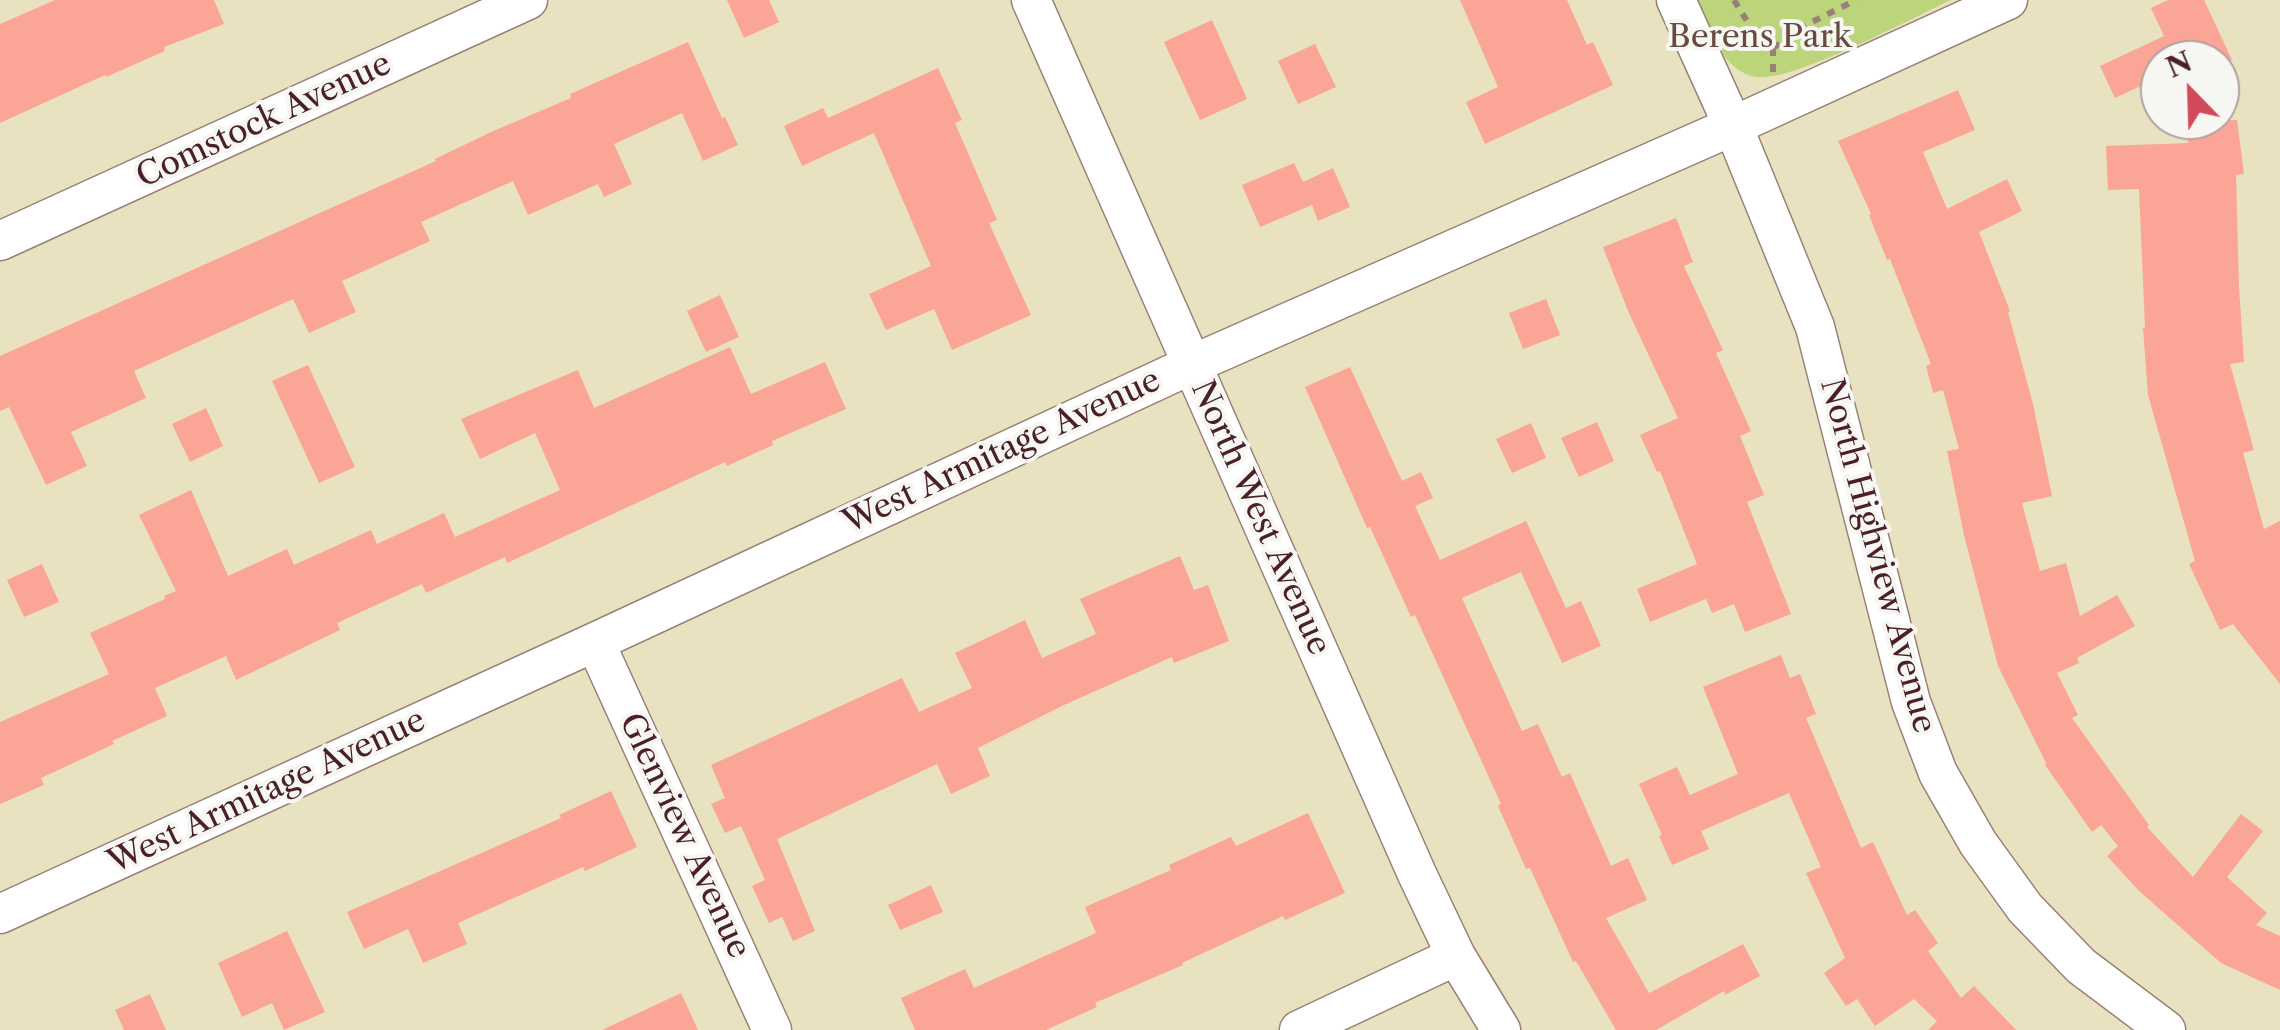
<!DOCTYPE html>
<style>
body{margin:0}
#map{position:relative;width:2280px;height:1030px;overflow:hidden;background:#e9e2c1;font-family:"Libre Caslon Text",serif}
canvas{display:block}
.north{position:absolute;left:2140px;top:40px;width:100px;height:100px;box-sizing:border-box;background:#f6f6f2;border:2px solid #b1a0a2;border-radius:50%;rotate:337deg;font-size:28px;font-weight:700;line-height:40px;text-align:center;color:#4a1f2b}
.north::after{content:'';display:block;margin:auto;width:35px;height:45px;background:#d1495b;clip-path:polygon(50% 0,100% 100%,50% 72%,0 100%)}
</style>
<div id="map">
<canvas width="2280" height="1030"></canvas>
<div class="north">N</div>
</div>
<script>
const c = document.querySelector('canvas').getContext('2d');
c.lineJoin = 'round';
function fill(path, color) { c.fillStyle = color; c.fill(path, 'evenodd'); }
function stroke(path, color, width, dash) { c.strokeStyle = color; c.lineWidth = width; c.lineCap = dash ? 'butt' : 'round'; c.setLineDash(dash || []); c.stroke(path); }
function write(font, color, halo, rows, align = 'center') {
  c.font = font + ' "Libre Caslon Text",serif'; c.lineWidth = 8; c.setLineDash([]); c.textBaseline = 'middle'; c.strokeStyle = halo; c.fillStyle = color; for (const [text, x, y, turn = 0] of rows) {
    c.save(); c.translate(x, y); c.rotate((+turn || 0) * Math.PI / 180); c.textAlign = isNaN(turn) ? turn : align; if (halo) c.strokeText(text, 0, 0); c.fillText(text, 0, 0); c.restore();
  }
}
const green = new Path2D(`
 M1698,0H1951C1912,18 1793,82 1757,77C1751,77 1746,74 1742,72C1718,59 1708,23 1698,0Z`);
const building = new Path2D(`
 M55,0H214L224,24L164,47L165,51L106,77L105,75L0,123V24Z
 M727,0H769L779,22L744,38Z
 M1460,0H1567L1587,45L1593,42L1613,85L1485,144L1466,102L1498,87Z
 M2168,0H2204L2232,60H2160V77L2115,98L2100,66L2164,36L2151,8Z
 M1212,20L1247,99L1200,120L1164,42Z
 M688,42L722,118L725,117L738,145L703,161L682,113L614,144L632,184L604,197L598,184L528,215L513,181L421,222L430,241L342,281L356,312L309,333L293,299L134,371L146,398L71,432L87,466L46,485L9,407L0,411V356L436,161L435,159L491,132L571,98L570,94Z
 M1315,44L1336,87L1298,104L1278,61Z
 M938,68L962,120L955,123L997,220L989,223L1031,315L952,350L934,309L886,330L869,294L931,266L874,133L802,166L784,126L823,108L828,118Z
 M1958,90L1975,130L1923,152L1947,209L2007,179L2022,211L1979,232L2010,311L2008,312L2033,404L2052,496L2022,503L2040,571L2066,563L2080,616L2117,595L2135,626L2077,658L2079,663L2057,673L2078,715L2072,718L2149,825L2147,827L2193,877L2241,814L2263,831L2227,877L2267,913L2256,925L2280,936V990L2221,963L2139,891L2107,856L2118,846L2101,825L2092,832L2045,765L2046,763L1998,666L1964,535L1947,451L1959,449L1943,390L1933,393L1926,366L1931,364L1890,259L1887,260L1869,215L1871,214L1838,141Z
 M2185,120H2237L2244,174L2236,175L2239,288L2244,362L2230,364L2254,450L2243,453L2264,529L2280,521V684L2233,624L2220,630L2189,564L2195,561L2148,395L2143,328H2145L2139,189L2108,190L2106,146L2188,143Z
 M1294,163L1303,182L1333,168L1350,207L1318,221L1312,205L1260,227L1242,185Z
 M1676,218L1693,262L1684,266L1723,350L1716,353L1751,431L1740,436L1764,495L1747,502L1791,614L1745,632L1734,604L1712,613L1706,599L1650,622L1637,589L1697,564L1660,471L1657,472L1640,435L1678,418L1628,311L1603,247Z
 M720,295L739,337L706,352L687,311Z
 M1546,299L1560,335L1523,349L1509,313Z
 M730,347L751,394L825,362L846,409L772,441L773,445L727,466L725,462L507,563L505,557L426,593L422,584L337,623L340,630L236,680L226,656L155,688L167,716L112,741L114,744L41,778L44,785L0,804V722L109,674L90,633L165,599L164,596L176,591L139,515L191,490L228,576L287,549L294,565L371,530L377,544L444,513L455,537L560,490L535,433L480,459L461,419L578,370L594,408Z
 M308,365L355,467L319,483L272,381Z
 M1350,367L1402,481L1421,472L1433,498L1415,506L1440,560L1526,521L1566,608L1581,601L1601,646L1562,663L1521,572L1462,598L1522,731L1538,724L1562,777L1570,773L1611,866L1628,858L1647,900L1606,918L1649,993L1743,944L1760,976L1725,995L1724,991L1656,1030H1616L1576,961L1573,962L1530,868L1526,869L1498,806L1501,804L1415,615L1411,617L1370,527L1367,528L1305,387Z
 M206,408L223,446L190,462L172,424Z
 M1597,422L1614,461L1579,477L1561,438Z
 M1531,423L1546,458L1512,473L1496,439Z
 M1180,556L1194,590L1208,585L1229,641L1174,663L1172,657L1064,705L978,748L990,776L951,794L937,764L777,839L815,931L793,941L782,917L769,923L752,886L765,880L741,826L725,833L711,804L725,798L711,765L902,678L919,712L972,688L955,653L1025,620L1042,658L1096,634L1080,599Z
 M42,564L59,602L24,617L7,580Z
 M1781,655L1790,678L1800,674L1816,714L1806,718L1861,848L1873,842L1907,915L1915,910L1938,943L1928,951L1961,998L1974,986L2016,1030H1928L1937,1021L1914,999L1875,1026L1857,999L1846,1006L1824,973L1845,958L1806,873L1821,867L1789,793L1701,831L1709,849L1672,865L1659,836L1662,835L1639,784L1677,767L1690,795L1738,774L1703,687Z
 M611,791L637,847L585,871L583,867L458,923L467,944L423,963L408,929L364,949L347,912L561,818L559,815Z
 M1308,813L1345,893L1285,920L1283,916L1182,963L1183,965L1095,1003L1097,1007L1046,1030H915L901,998L965,969L974,988L1096,933L1085,907L1171,870L1169,865L1231,837L1236,846Z
 M931,885L943,912L900,930L888,905Z
 M287,931L325,1012L284,1030L272,1003L242,1017L218,963Z
 M681,993L698,1030H602Z
 M150,994L166,1030H124L115,1010Z`);
const path = new Path2D(`
 M1734,0L1755,34L1773,48
 M1773,48L1804,26L1856,0
 M1773,72V48`);
const minor = new Path2D(`
 M1031,0L1417,874L1456,956L1501,1030
 M1676,0L1733,126L1815,327L1911,702L1938,773L1978,843L2025,908L2081,966L2166,1030
 M0,241L528,0
 M595,642L772,1030
 M0,914L595,642L1193,364L1733,126L2008,0
 M1299,1030L1456,956`);
const parkNames = [
 ["Berens Park",1760,38]
];
const streetNames = [
 ["Comstock Avenue",264,121,-25],
 ["West Armitage Avenue",1002,452,-25],
 ["North West Avenue",1260,518,66],
 ["North Highview Avenue",1877,556,75],
 ["West Armitage Avenue",267,792,-25],
 ["Glenview Avenue",684,836,65]
];
fill(green, '#bcd57a');
fill(building, '#faa596');
stroke(minor, '#9a8076', 41);
stroke(path, '#9a8076', 6, [8, 8]);
stroke(minor, '#fff', 38);
write('32px', '#664c3f', '#f6f6f2', parkNames);
write('32px', '#4a1f2b', '#f6f6f2', streetNames);
</script>
